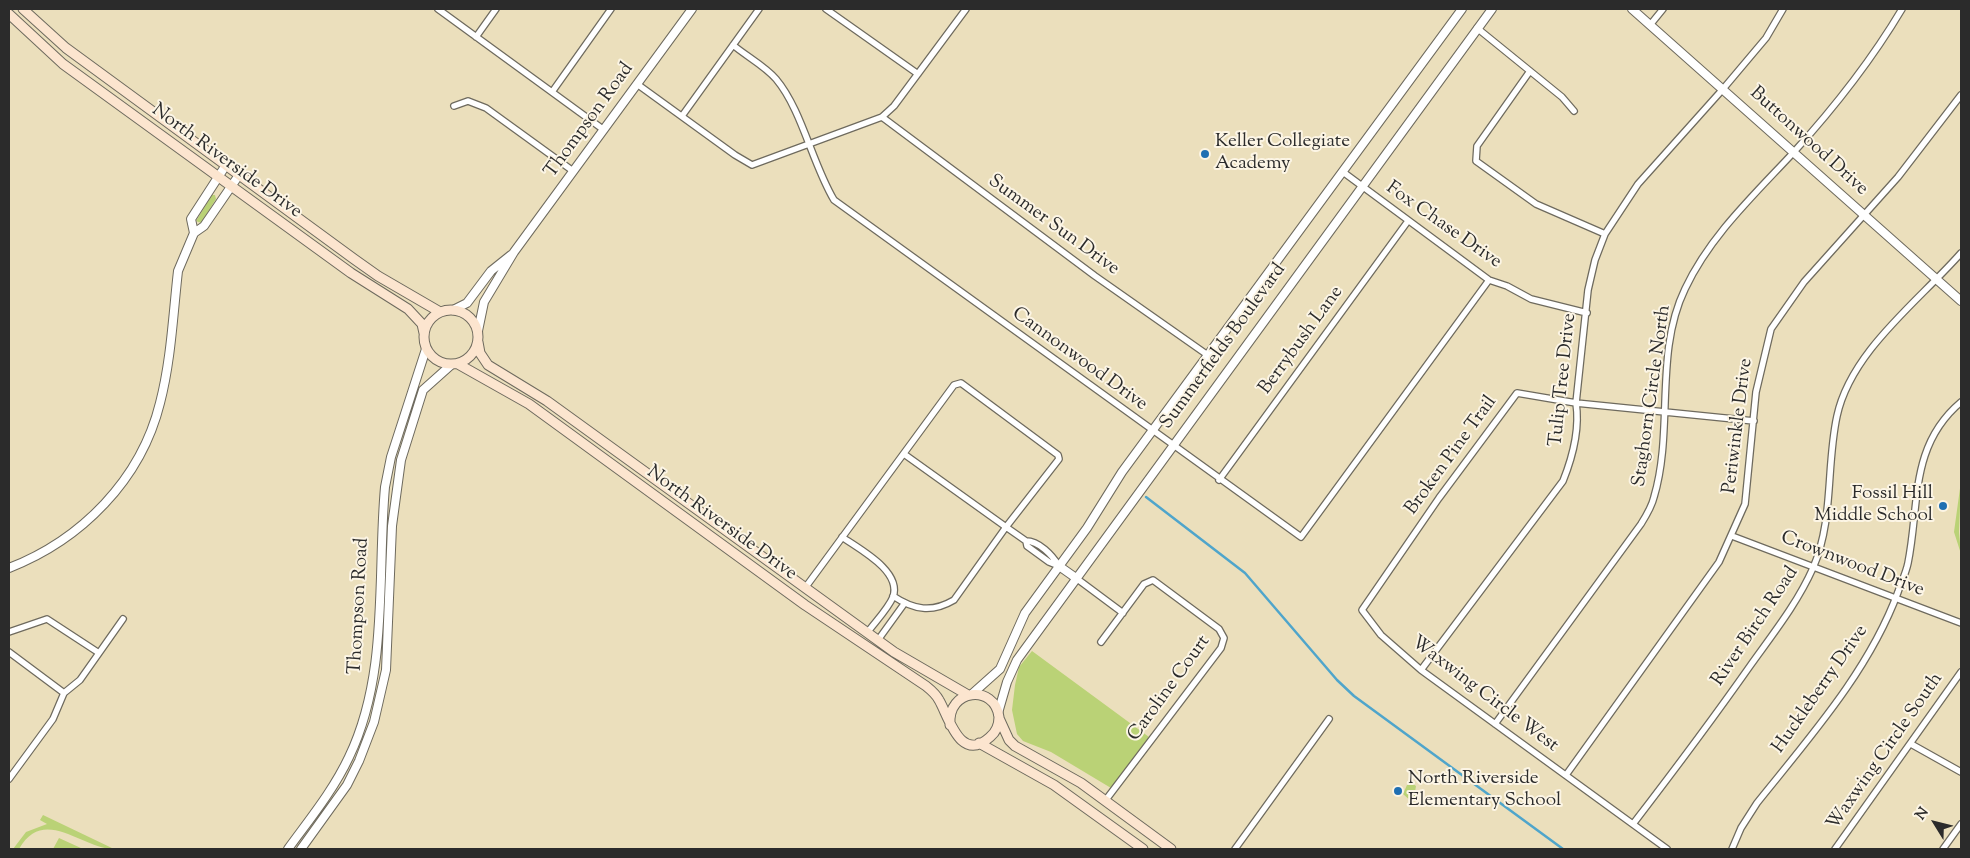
<!DOCTYPE html>
<style>
body{margin:0}
#map{position:relative;width:1970px;height:858px;overflow:hidden;background:#ebdfbc;font-family:"Sorts Mill Goudy",serif}
canvas{display:block}
.frame{position:absolute;inset:0;border:10px solid #2b2b2b;pointer-events:none}
.north{position:absolute;left:1910px;top:798px;width:50px;height:50px;-webkit-text-stroke:4px #fcf5e5;paint-order:stroke;rotate:306deg;font-size:14px;font-weight:700;line-height:20px;text-align:center;color:#2b2b2b}
.north::after{content:'';display:block;margin:auto;width:18px;height:22px;background:#2b2b2b;clip-path:polygon(50% 0,100% 100%,50% 72%,0 100%)}
</style>
<div id="map">
<canvas width="1970" height="858"></canvas>
<div class="frame"></div>
<div class="north">N</div>
</div>
<script>
const c = document.querySelector('canvas').getContext('2d');
c.lineJoin = 'round';
function fill(path, color) { c.fillStyle = color; c.fill(path, 'evenodd'); }
function stroke(path, color, width, dash) { c.strokeStyle = color; c.lineWidth = width; c.lineCap = dash ? 'butt' : 'round'; c.setLineDash(dash || []); c.stroke(path); }
function write(font, color, halo, rows, align = 'center') {
  c.font = font + ' "Sorts Mill Goudy",serif'; c.lineWidth = 4; c.setLineDash([]); c.textBaseline = 'middle'; c.strokeStyle = halo; c.fillStyle = color; for (const [text, x, y, turn = 0] of rows) {
    c.save(); c.translate(x, y); c.rotate((+turn || 0) * Math.PI / 180); c.textAlign = isNaN(turn) ? turn : align; if (halo) c.strokeText(text, 0, 0); c.fillText(text, 0, 0); c.restore();
  }
}
const green = new Path2D(`
 M212,195H215L216,199L201,223L196,221Z
 M1961,481L1959,532L1961,554L1954,532Z
 M1032,651L1149,737L1111,788L1051,752L1023,741L1017,734L1012,710L1015,685L1019,667Z
 M1413,784L1416,786L1415,792L1417,797L1413,803L1403,794L1407,785Z
 M43,815L114,849C82,849 44,805 19,849H13L26,832L47,824L40,820Z
 M59,838L83,849H53Z`);
const stream = new Path2D(`
 M1146,497L1245,573L1337,680L1354,696L1563,849`);
const minor = new Path2D(`
 M438,9L604,130
 M826,9L918,74
 M1650,25L1663,9
 M1477,28L1562,97L1574,111
 M476,37L496,9
 M733,45C746,56 765,66 776,79C802,110 812,163 834,200L1301,537L1489,280
 M1530,71L1477,146L1476,161L1536,204L1605,234
 M637,84L735,155L752,165L882,117L894,106L966,9
 M552,92L611,9
 M454,106L468,101L486,108L573,171
 M682,116L759,9
 M882,117L1095,276L1209,356
 M1343,172L1489,280L1507,286L1531,299L1587,313
 M1219,480L1408,221
 M1732,536L1961,623
 M842,537C859,549 902,571 893,597C888,609 875,622 867,633
 M1026,541C1039,541 1052,555 1059,566
 M1076,578L1123,613
 M805,588L954,385L961,383L1058,455L1059,459L1006,527L1026,541L1027,546L1049,562L1059,566
 M893,596C914,610 932,613 954,600L1006,527L904,454
 M9,632L47,619L99,653
 M878,640L904,604
 M1101,642L1144,584L1153,580L1219,629L1224,638L1221,648L1105,801
 M9,652L64,693
 M1421,670L1563,481C1573,456 1580,429 1576,403L1588,290L1595,260L1605,234L1638,184L1723,89L1766,38L1783,9
 M1495,724L1641,524C1646,516 1652,506 1654,497C1674,430 1654,353 1685,289C1710,236 1754,195 1793,153C1834,108 1871,61 1902,9
 M1911,744L1961,772
 M1566,775L1719,562L1745,504L1756,392L1771,329L1804,282L1898,177L1961,95
 M9,779L53,719L64,693L80,680L123,619
 M1633,824C1673,772 1712,720 1750,666C1772,635 1797,604 1813,568C1834,520 1826,466 1837,416C1851,351 1919,301 1961,253
 M1235,849L1329,719
 M1667,849L1421,670L1381,635L1362,610L1439,498L1517,393L1576,403L1754,421
 M1732,849L1741,828L1757,803C1809,738 1869,671 1898,592C1901,583 1906,573 1908,563C1920,504 1909,446 1961,402
 M1835,849L1961,672
 M1943,849L1961,824`);
const tertiary = new Path2D(`
 M1632,9L1961,301
 M194,233L191,219L226,165
 M453,310L467,303L491,271L511,255
 M478,331L484,302L514,252L692,9
 M1059,566L1076,578
 M9,568C81,540 141,480 160,403C171,361 173,315 178,271L194,233L204,226L239,175
 M972,694L1000,669L1025,613L1087,528L1122,472L1462,9
 M998,713L1007,682L1017,660L1492,9
 M288,849C309,820 333,791 349,757C389,674 377,576 385,487L391,457L426,349
 M301,849L347,785L359,761L374,722L386,670L392,526L401,460L423,390L451,365`);
const secondary = new Path2D(`
 M23,9L66,48L354,259L378,276L440,312
 M9,14L63,64L351,273L408,309L422,324L424,333
 M424 337a27 27 0 1 1 54 0a27 27 0 1 1-54 0Z
 M478,342L480,353L488,365L547,401L894,652L968,695
 M458,364L529,404L805,605L926,686C931,690 936,694 939,700C949,717 960,764 990,737C996,732 999,725 999,717C995,684 947,688 950,725
 M999,718L1009,740L1015,746L1081,783L1171,849
 M979,743L1054,785L1143,849`);
const markers = [
 [1205,154,5,"#1f6fb2"],
 [1943,506,5,"#1f6fb2"],
 [1398,791,5,"#1f6fb2"]
];
const streetNames = [
 ["Thompson Road",590,121,-54],
 ["Buttonwood Drive",1808,142,42],
 ["North Riverside Drive",226,162,36],
 ["Summer Sun Drive",1053,226,36],
 ["Fox Chase Drive",1443,226,35],
 ["Berrybush Lane",1302,341,-54],
 ["Summerfields Boulevard",1224,347,-54],
 ["Cannonwood Drive",1079,360,36],
 ["Tulip Tree Drive",1564,380,-84],
 ["Staghorn Circle North",1653,396,-82],
 ["Periwinkle Drive",1739,426,-83],
 ["Broken Pine Trail",1452,456,-54],
 ["North Riverside Drive",721,524,36],
 ["Crownwood Drive",1852,565,21],
 ["Thompson Road",360,606,-87],
 ["River Birch Road",1756,627,-56],
 ["Caroline Court",1170,689,-54],
 ["Huckleberry Drive",1821,690,-55],
 ["Waxwing Circle West",1484,695,37],
 ["Waxwing Circle South",1886,752,-55]
];
const poiNames = [
 ["Keller Collegiate",1215,143],
 ["Academy",1215,165],
 ["Fossil Hill",1933,495,"right"],
 ["Middle School",1933,517,"right"],
 ["North Riverside",1408,780],
 ["Elementary School",1408,802]
];
fill(green, '#bad276');
stroke(stream, '#4fa5cb', 2.5);
stroke(minor, '#6e6a5e', 8);
stroke(tertiary, '#6e6a5e', 10);
stroke(secondary, '#6e6a5e', 11);
stroke(minor, '#fff', 5.5);
stroke(tertiary, '#fff', 8);
stroke(secondary, '#fce5cf', 9);
for (const [x, y, r, color] of markers) { const dot = new Path2D(); dot.arc(x, y, r, 0, 2 * Math.PI); c.fillStyle = color; c.fill(dot); stroke(dot, '#fcf5e5', 2); }
write('19px', '#2b2b2b', '#fcf5e5', streetNames);
write('19px', '#2b2b2b', '#fcf5e5', poiNames, 'left');
</script>
